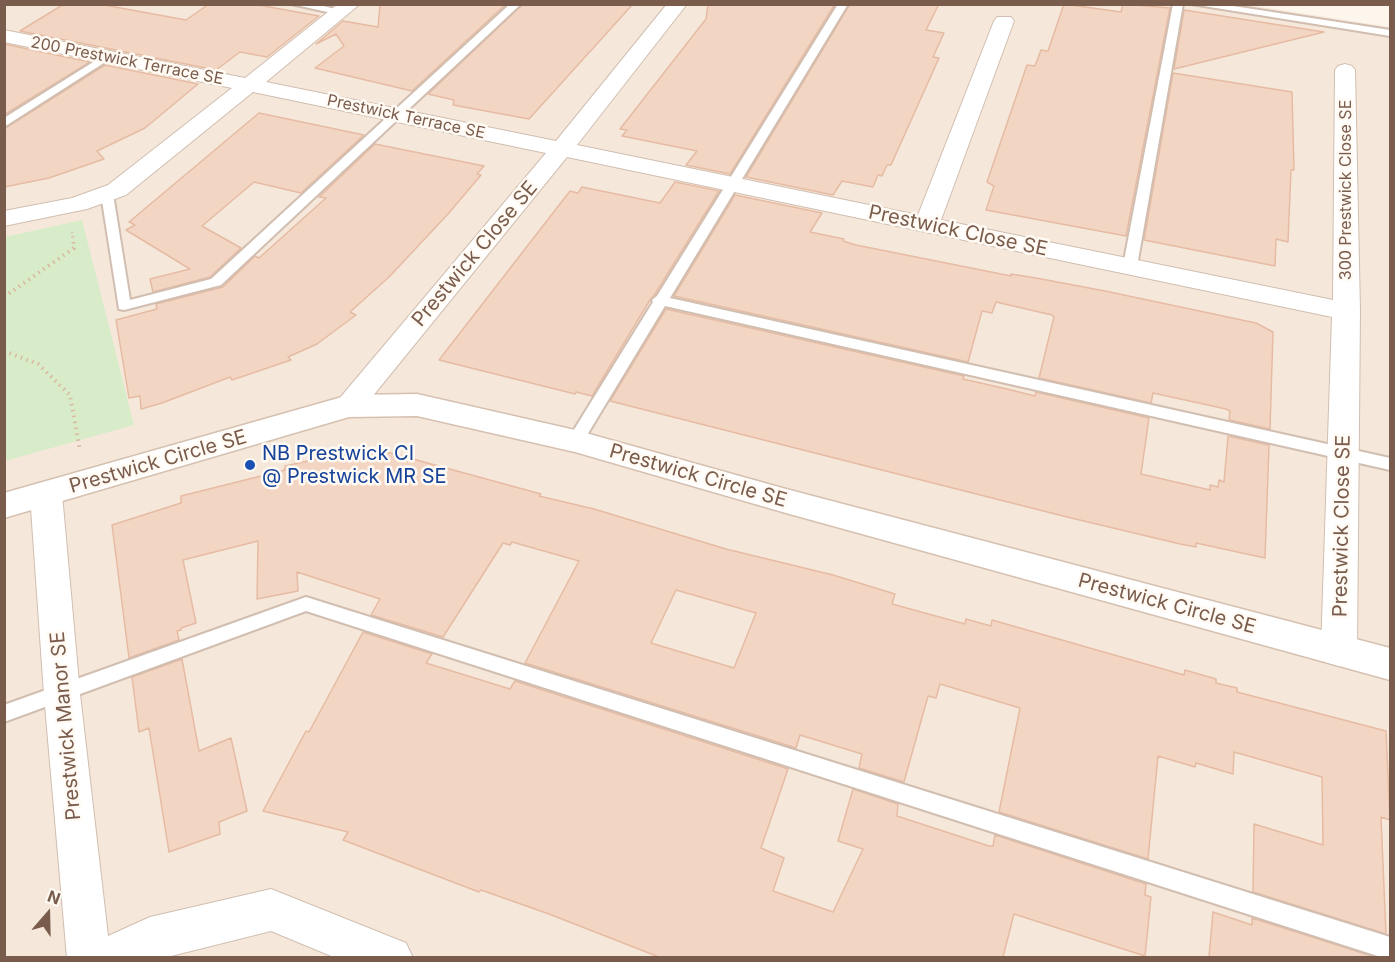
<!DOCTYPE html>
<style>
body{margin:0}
#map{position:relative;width:1395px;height:962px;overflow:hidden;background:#fdf6ec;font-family:Inter,sans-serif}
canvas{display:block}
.frame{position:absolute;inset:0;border:6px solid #7a5c4d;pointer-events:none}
.north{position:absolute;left:18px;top:884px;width:60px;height:60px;-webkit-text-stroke:4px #fffaf3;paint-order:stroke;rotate:20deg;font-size:16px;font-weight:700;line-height:24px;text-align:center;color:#7a5c4d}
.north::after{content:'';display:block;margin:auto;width:21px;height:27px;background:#7a5c4d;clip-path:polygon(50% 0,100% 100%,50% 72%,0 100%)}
</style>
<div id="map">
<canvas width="1395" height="962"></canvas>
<div class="frame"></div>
<div class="north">N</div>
</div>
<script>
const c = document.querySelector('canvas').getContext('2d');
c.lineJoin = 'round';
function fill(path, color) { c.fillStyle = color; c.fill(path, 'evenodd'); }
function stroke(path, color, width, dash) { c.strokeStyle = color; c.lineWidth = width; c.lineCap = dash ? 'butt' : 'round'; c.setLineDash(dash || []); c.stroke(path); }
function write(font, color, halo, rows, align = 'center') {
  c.font = font + ' Inter,sans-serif'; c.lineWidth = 5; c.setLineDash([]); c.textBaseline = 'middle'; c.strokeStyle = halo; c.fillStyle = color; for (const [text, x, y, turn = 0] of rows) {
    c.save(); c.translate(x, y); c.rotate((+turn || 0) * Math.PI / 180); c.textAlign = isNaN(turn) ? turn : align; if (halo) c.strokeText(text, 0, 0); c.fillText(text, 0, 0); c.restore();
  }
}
const residential = new Path2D(`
 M1242,4L1390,27V957L5,958V5Z`);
const green = new Path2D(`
 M82,220L134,425L5,461V237Z`);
const building = new Path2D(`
 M64,4H99L186,20L209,4H253L319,16L267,57L240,52L216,70L20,31Z
 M380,4H506L412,91L315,68L344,46L336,34L316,44L343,21L378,27Z
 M523,4H633L529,119L453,105L454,100L428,94Z
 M708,4H835L730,174L686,165L697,151L622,136L627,130L620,129L706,19Z
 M850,4H939L926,30L944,33L933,57L939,58L891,165H887L882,176L878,175L873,187L842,181L833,195L746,177Z
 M1064,4L1121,12L1123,4L1170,8L1126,236L986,210L994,186L987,182L1027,65L1035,66L1041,50L1048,51Z
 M1184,10L1324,32L1174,69Z
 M4,44L90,62L4,115Z
 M105,65L198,84L145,128L97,151L104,159L49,178L4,187V129Z
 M1173,73L1292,92L1294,170H1291L1288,242L1276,239L1275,266L1144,240Z
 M259,113L364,135L301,193L254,182L202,226L241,248L210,277L153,292L150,279L190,269L126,230L135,225L129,222Z
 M375,144L484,166L477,174L481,175L448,214L389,277L350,312L356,315L317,344L288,357L291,360L232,380L230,377L162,403L141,409L140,396L129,398L116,320L157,309L156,304L223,287L255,256L259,258L326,198L319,197Z
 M675,182L719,191L655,294L650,300L592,396L576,392L575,394L439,360L570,191L578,193L582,187L660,203Z
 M735,195L822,213L810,232L844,239L843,241L856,245L1011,276V274L1036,278L1105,291L1256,323L1273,332L1270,429L1229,420L1230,411L1226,409L1153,393L1151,403L1039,378L1054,317L1052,315L996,302L992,313L982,311L968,362L674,296Z
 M666,309L964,376L963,379L1007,389L1035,396L1036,392L1149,418L1141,474L1210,490V485L1218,487L1219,480L1224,482L1228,436L1269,445L1265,558L1196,543V547L1180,544L1067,517L610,401Z
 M359,450L391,453L541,494L539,496L594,509L726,549L833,575L895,594L892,604L965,624L966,619L991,626L992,620L1184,675L1185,670L1216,679V683L1237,688V692L1386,731L1390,820L1381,817L1386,934L1253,892L1254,824L1323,845L1322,777L1234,752L1233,774L1196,763L1195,767L1158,756L1148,859L999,812L1020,708L940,684L936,698L928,696L904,782L859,768L862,754L800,735L796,748L525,663L579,561L512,542L510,545L503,543L443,637L371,615L380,599L297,572L298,591L257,599L258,541L183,560L196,623L181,628V630L177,631L179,640L129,658L112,525L181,503V496L285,470V466ZM676,590L756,613L734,668L651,643Z
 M363,632L432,654L426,663L510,689L515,681L788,769L761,848L784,858L773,891L833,912L863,849L838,841L853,789L898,804L897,816L989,846H993L995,835L1146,884L1145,895L1151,897L1145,956L1014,914L1003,957H659L549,914L481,890L479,892L343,840L348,832L263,811L306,731L309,732Z
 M182,659L199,751L231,738L247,811L219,822L220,834L169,852L149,728L139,732L132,677Z
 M1213,912L1252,925V918L1375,957H1209Z`);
const pathFar1 = new Path2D(`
 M72,232L73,238`);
const path = new Path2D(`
 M4,297L74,248L73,237
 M4,351L38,364L70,395L80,451`);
const lane = new Path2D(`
 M291,4H316L346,12L341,15Z
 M510,4H521L221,285L124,310L119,309L101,194L103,191L107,190L113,194L130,300L211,279Z
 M838,4H848L670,298L1390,458V470L665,306L581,445H569L567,441L653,302L652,300L657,296Z
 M1173,4H1183L1137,266L1130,270L1123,266Z
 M1191,4H1220L1390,30V36Z
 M106,54L110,55V59L4,127V118Z
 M306,597L1390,937V958H1384L306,611L4,722V705Z`);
const street = new Path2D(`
 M338,4H360L266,82L556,141L667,4H687L577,145L918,215L994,21L997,17H1011L1014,21L941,220L1333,300L1335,70L1338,66L1345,64L1352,66L1355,70L1360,311L1357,651L1352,662L1339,666L1326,662L1321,651L1332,317L567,157L359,413L349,416L339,413L334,406L339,399L546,153L253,92L126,195L87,209L4,226V211L72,198L108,185L232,88L4,42V30L245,78Z
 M46,482L57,486L62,494L80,694L108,936L150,917L271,889L406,943L413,958H336L271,931L163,958H67L44,694L30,494L35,486Z`);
const secondary = new Path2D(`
 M417,394L575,430L786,489L1390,648V680L786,513L575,452L417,416L349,417L4,518V493L349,395Z`);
const markers = [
 [250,465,6,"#1a4fb4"]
];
const farStreetnames = [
 ["200 Prestwick Terrace SE",127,61,11],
 ["Prestwick Terrace SE",406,117,12],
 ["300 Prestwick Close SE",1346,190,-90]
];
const streetNames = [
 ["Prestwick Close SE",958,231,12],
 ["Prestwick Close SE",475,254,-50],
 ["Prestwick Circle SE",158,462,-16],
 ["Prestwick Circle SE",698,476,16],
 ["Prestwick Close SE",1342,526,-89],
 ["Prestwick Circle SE",1167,604,15],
 ["Prestwick Manor SE",66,726,-95]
];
const transitNames = [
 ["NB Prestwick CI",262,454],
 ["@ Prestwick MR SE",262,477]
];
fill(residential, '#f5e8da');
fill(green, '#d8ecc9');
fill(building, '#f3d5c3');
stroke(building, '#e6bba3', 1.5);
stroke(lane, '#d1beb0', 4);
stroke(street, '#d1beb0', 2);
stroke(secondary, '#d6c0b0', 3);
stroke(pathFar1, '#d9b8a5', 2, [1, 3]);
stroke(path, '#d9b8a5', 4, [1.5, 4.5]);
fill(lane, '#fff');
fill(street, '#fff');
fill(secondary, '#fff');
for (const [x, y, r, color] of markers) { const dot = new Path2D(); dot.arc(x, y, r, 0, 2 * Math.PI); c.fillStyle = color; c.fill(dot); stroke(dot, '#fffaf3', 2); }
write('16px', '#7a5c4d', '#fffaf3', farStreetnames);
write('20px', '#7a5c4d', '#fffaf3', streetNames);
write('20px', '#164399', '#fffaf3', transitNames, 'left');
</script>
